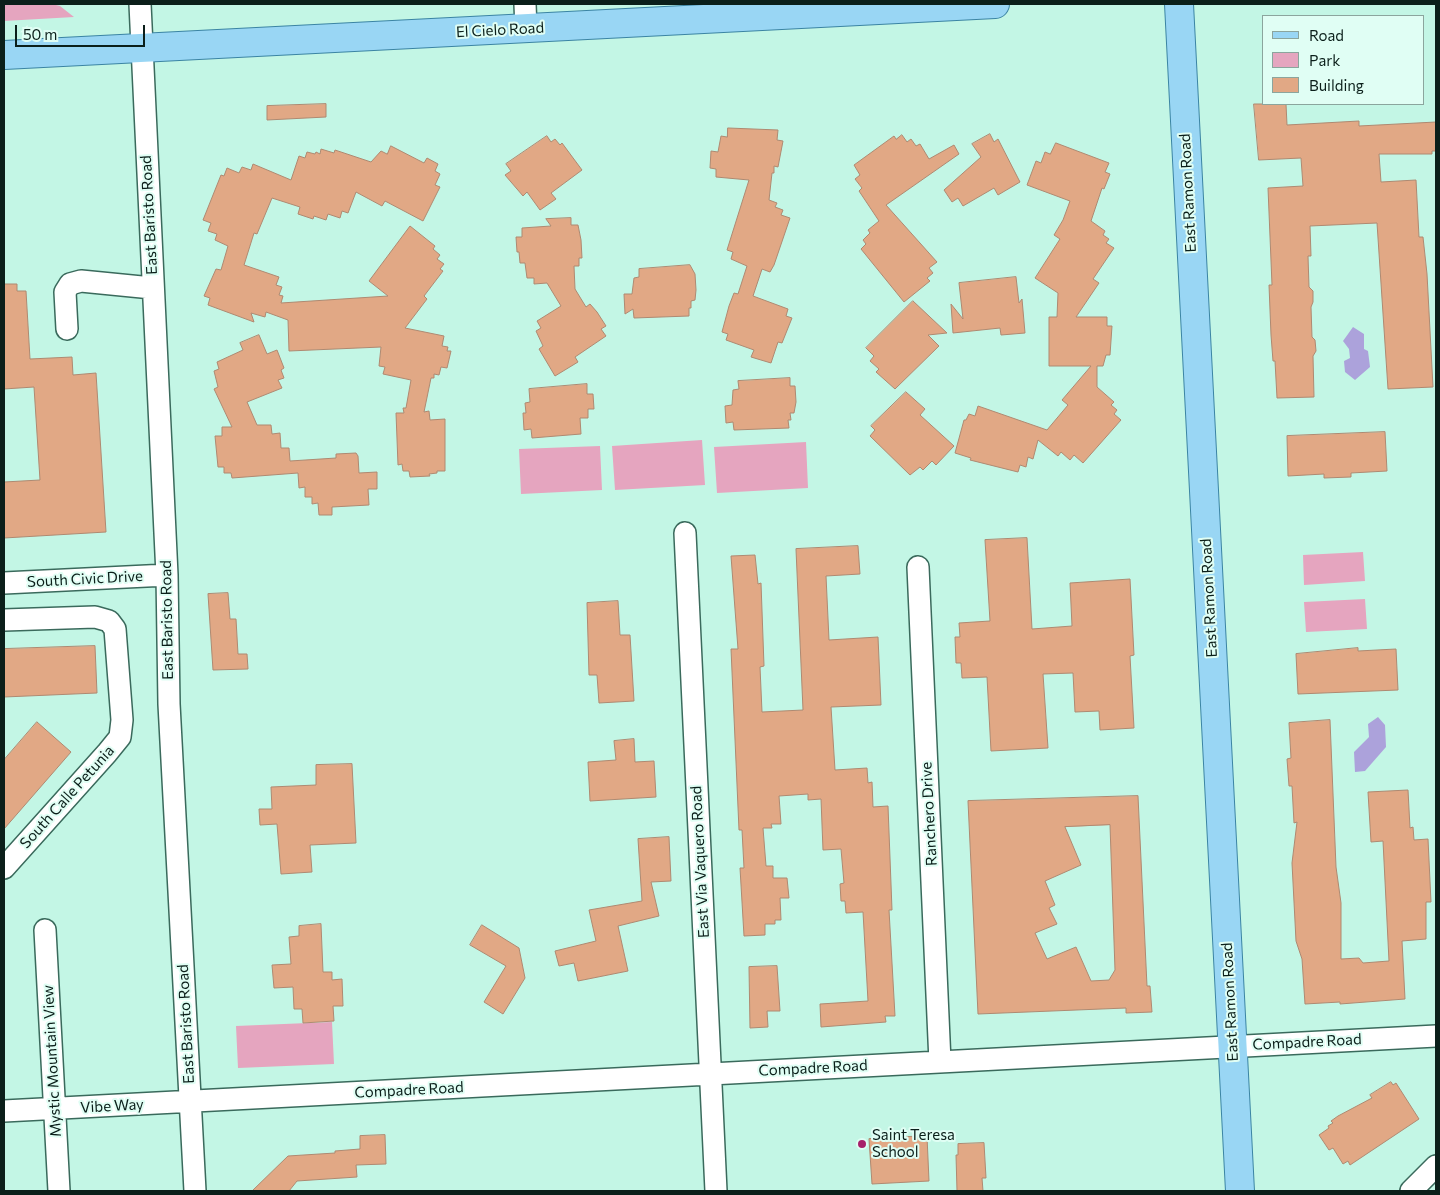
<!DOCTYPE html>
<style>
body{margin:0}
#map{position:relative;width:1440px;height:1195px;overflow:hidden;background:#c3f6e5;font-family:Commissioner,sans-serif}
canvas{display:block}
.frame{position:absolute;inset:0;border:5px solid #0b1f1a;pointer-events:none}
.legend{position:absolute;left:1262px;top:15px;width:162px;height:90px;box-sizing:border-box;background:#e0fef4;border:1px solid #8ba59d;margin:0;padding:6px 9px;list-style:none;font-size:15px;color:#0b1f1a}
.legend li{display:flex;align-items:center;gap:10px;height:25px}
.legend b{width:25px;border:1px solid #8ba59d}
.scale{position:absolute;left:15px;top:25px;width:130px;height:22px;box-sizing:border-box;border:2px solid #0b1f1a;border-top:0;padding-left:6px;font-size:15px;line-height:18px;white-space:nowrap;color:#0b1f1a;-webkit-text-stroke:4px #e0fef4;paint-order:stroke}
</style>
<div id="map">
<canvas width="1440" height="1195"></canvas>
<div class="frame"></div>
<ul class="legend">
<li><b style="height:6px;background:#99d6f4"></b>Road</li>
<li><b style="height:14px;background:#e5a5bf"></b>Park</li>
<li><b style="height:14px;background:#e1a885"></b>Building</li>
</ul>
<div class="scale">50 m</div>
</div>
<script>
const c = document.querySelector('canvas').getContext('2d');
c.lineJoin = 'round';
function fill(path, color) { c.fillStyle = color; c.fill(path, 'evenodd'); }
function stroke(path, color, width, dash) { c.strokeStyle = color; c.lineWidth = width; c.lineCap = dash ? 'butt' : 'round'; c.setLineDash(dash || []); c.stroke(path); }
function write(font, color, halo, rows, align = 'center') {
  c.font = font + ' Commissioner,sans-serif'; c.lineWidth = 4; c.setLineDash([]); c.textBaseline = 'middle'; c.strokeStyle = halo; c.fillStyle = color; for (const [text, x, y, turn = 0] of rows) {
    c.save(); c.translate(x, y); c.rotate((+turn || 0) * Math.PI / 180); c.textAlign = isNaN(turn) ? turn : align; if (halo) c.strokeText(text, 0, 0); c.fillText(text, 0, 0); c.restore();
  }
}
const green = new Path2D(`
 M4,4H52L60,6L74,17L4,21Z
 M702,440L705,485L615,490L612,446Z
 M806,442L808,488L717,493L714,447Z
 M600,446L602,490L521,494L519,449Z
 M1363,552L1365,581L1304,585L1303,555Z
 M1365,599L1367,629L1306,632L1304,602Z
 M332,1022L334,1064L238,1068L236,1026Z`);
const water = new Path2D(`
 M1353,327L1364,334V349L1368,351L1370,367L1355,380L1345,372L1344,361L1350,358L1349,349L1343,341Z
 M1378,717L1385,725L1386,747L1365,771L1355,772L1354,752L1369,737L1368,724Z`);
const building = new Path2D(`
 M326,104V117L267,120V106Z
 M1254,104H1286L1287,125L1359,121V126L1436,122V151H1432V154H1379L1381,182L1416,180L1419,237H1423L1427,274L1433,387L1388,389L1377,223L1310,226L1311,256H1308L1309,287L1313,291V302L1311,307L1312,337L1315,340L1316,351L1313,356L1314,397L1277,398L1275,361H1273L1271,335L1269,285H1272L1268,188L1303,186L1301,158L1259,160Z
 M728,128L778,130L777,140L783,141L778,167L774,166V173H772L769,200L777,203L775,207L783,210L781,215L790,218L774,265L770,272L762,269L753,296L788,309L786,316L792,318L782,343L778,342L771,363L751,357L754,350L726,340L728,334L722,332L729,306L734,293L738,294L747,266L731,259L733,252L727,250L749,180L716,177V169L710,168L711,151L718,152L721,136L727,137Z
 M990,134L994,142L998,139L1020,182L998,195L994,188L963,206L958,198L952,202L944,190L981,157L972,144Z
 M902,135L907,142L911,139L916,146L920,144L929,159L954,145L959,154L886,205L937,262L929,268L933,273L927,278L930,281L904,302L861,249L866,244L863,240L870,233L868,230L879,221L859,191L862,188L855,179L860,175L854,165L894,136L896,139Z
 M547,136L551,142L555,139L560,145L562,143L582,170L551,193L556,199L540,210L527,192L523,196L505,175L511,171L506,164Z
 M1056,143L1109,163L1105,172L1110,174L1104,189L1102,188L1091,221L1105,231L1103,235L1109,239L1106,243L1114,248L1093,279L1099,283L1076,317H1107V326H1112L1110,355H1106L1103,366H1097V387L1114,402L1111,405L1117,410L1114,414L1121,420L1083,463L1074,455L1070,460L1061,452L1058,456L1038,440L1033,459L1028,457L1026,467L1020,465L1018,472L970,460L971,458L955,453L964,420H966L969,414L975,416L978,406L1047,430L1068,405L1062,400L1091,366H1049V317H1057L1058,293L1035,278L1060,239L1054,235L1063,220L1070,201L1027,185L1036,161L1041,163L1045,152L1050,154Z
 M391,146L424,163L427,158L438,164L435,171L440,174L435,185L440,187L423,221L385,201L382,206L356,192L348,213L342,211L340,218L328,214L326,220L314,216L313,219L298,214L300,207L272,198L257,234L254,233L244,265L279,277L276,285L282,287L279,295L283,296L281,303L388,296L369,281L410,226L435,246L433,249L440,255L437,259L444,264L440,269L443,271L424,296L427,299L405,328L444,336L442,346L448,347L447,351H451L447,368L441,367L439,375L434,374V378H431L424,412L429,411L430,420L445,419V471H437V473L429,474L430,476L410,477L409,471H403L402,464L398,465L396,413H404L403,408H406L411,380L383,374L385,367L379,366L381,347L289,351L288,320L266,312L265,317L251,313L254,322L208,305L210,298L204,296L216,269L221,270L228,246L215,240L217,234L208,231L211,223L203,220L221,175L224,176L227,168L239,173L242,167L251,170L253,164L291,180L299,156L305,158L307,152L315,154L316,152L320,154L321,149L334,153L335,150L371,162L381,151L387,154Z
 M571,218V225H578L581,240L582,258H579V266H574L575,289L586,307L590,304L597,312L606,326L601,329L606,336L575,357L578,362L555,376L539,349L543,346L536,331L541,328L537,321L561,306L547,283L534,284V278H527L525,263H520L519,252H517L516,237H522V228L551,226L546,219Z
 M690,265L695,274L696,290L695,300L691,301V308H689V316L634,318L633,309L625,314L624,294H632L634,278L639,277V269Z
 M1016,277L1019,303L1022,299L1025,333L1001,335L1000,328L953,333L951,304L963,319L959,283Z
 M4,284H17V291H26L30,359L72,357L73,375L96,373L106,532L4,538V482L40,480L34,387L4,389Z
 M913,301L947,333L928,335L939,346L895,389L876,372L879,369L870,361L874,356L866,348Z
 M259,335L267,354L277,350L284,368L281,370L284,378L278,380L282,388L247,402L257,425H271L272,434L280,433L281,448H289L290,461L336,458V454L356,453L358,456L359,473L377,472V489H368L369,505L332,507V515H319L318,503L312,504V497H305V487L299,488L298,473L232,478L231,473H224V467H218L215,436H222V427H232L214,389L218,387L214,371L219,369L217,362L243,350L240,343Z
 M790,378V386H795L796,402L794,413H790L791,420H788L789,428L734,430L733,422L726,423L725,406L732,405L733,390L739,389L738,381Z
 M587,384V394H593L594,409H588V418H580L581,434L532,438L531,429L524,430L523,413H526L525,403L530,402L529,389Z
 M906,392L925,409L920,415L954,446L936,465L932,461L923,470L920,467L910,475L870,436L875,430L871,426Z
 M1385,432L1387,471L1351,473V477L1324,478V474L1288,476L1287,436Z
 M1027,538L1032,629L1072,626L1070,583L1130,579L1134,655L1130,656L1134,728L1100,730L1099,711L1075,712L1073,673L1043,674L1048,748L991,751L987,677L962,678L961,663H956L955,637H960L959,623L990,621L985,540Z
 M858,546L860,574L826,576L829,640L878,637L881,705L831,707L835,770L867,768L868,783L872,782L873,807L888,806L892,910H889L895,1016H885L886,1022L821,1027L820,1004L868,1001L863,912L846,913L845,901H841L840,884L844,883L841,849L823,850L821,799L808,800V794L779,796L781,824H771L772,828H763L766,866H773V878H787L789,898H780L781,920H775V924H765V935L744,936L740,868H744L742,830H739L731,649H738L731,556L755,555L758,584L761,583L764,666L760,667L762,712L803,710L796,549Z
 M228,593L230,619H236L238,654H247L248,669L213,670L208,594Z
 M618,601L620,635H630L634,701L599,703L597,675H589L587,603Z
 M95,646L97,693L4,697V649Z
 M1358,648V651L1396,649L1398,690L1298,694L1296,654Z
 M1330,720L1336,867L1341,903V959L1359,958L1363,963L1389,961L1383,841L1371,842L1368,792L1408,790L1410,828L1413,827L1414,840L1428,839L1431,902H1426V939L1402,941L1405,999L1340,1004V1002L1305,1004L1302,959L1296,941L1292,863L1297,822L1294,823L1292,786H1289L1287,759L1291,758L1289,723Z
 M37,722L71,752L4,829V760Z
 M634,739L635,762L654,761L656,797L590,801L588,762L616,760L614,741Z
 M352,764L356,843L310,845L312,872L281,874L277,824L260,825L259,809H272L271,787L316,785V765Z
 M1138,796L1147,986H1150L1152,1012L1126,1013V1008L978,1014L968,801ZM1110,825L1115,970L1109,980L1091,981L1076,947L1047,959L1035,933L1057,924L1049,908L1055,905L1045,881L1081,865L1065,827Z
 M669,837L671,881L651,882L659,916L618,926L628,971L578,981L574,963L559,966L555,951L596,941L589,910L642,901L638,839Z
 M321,924L323,972H332V980L342,979L343,1006H333L334,1021L303,1023L302,1009H294L293,987L274,988L272,965L291,964L289,937L299,936V926Z
 M482,925L519,948L525,978L503,1014L484,1002L506,966L470,945Z
 M777,966L780,1011H767L768,1027L750,1028L749,967Z
 M1391,1082L1393,1085L1396,1083L1419,1119L1350,1165L1348,1161L1343,1164L1333,1148L1329,1150L1319,1135L1329,1128L1328,1126L1333,1123L1331,1121L1338,1116L1372,1098L1370,1095Z
 M385,1135L386,1164L356,1165L357,1177L297,1181L289,1191H252L288,1156L335,1153V1151L360,1149V1136Z
 M927,1136L929,1181L872,1184L869,1139Z
 M984,1143L986,1178H982L983,1191H957L956,1155H958V1144Z`);
const minor = new Path2D(`
 M140,4L167,575L169,704L195,1191
 M525,4L526,29
 M67,329L65,292L70,284L81,281L152,288
 M685,533L716,1191
 M918,567L940,1062
 M4,583L167,575
 M4,620L95,617L109,621L115,629L122,720L120,737L107,753L4,868
 M45,930L59,1191
 M4,1111L1436,1036
 M1411,1191L1436,1166`);
const major = new Path2D(`
 M1179,4L1240,1191
 M4,55L995,4`);
const markers = [
 [862,1144,5,"#a7216a"]
];
const streetNames = [
 ["El Cielo Road",500,30,-3],
 ["East Ramon Road",1188,193,-93],
 ["East Baristo Road",149,215,-93],
 ["South Civic Drive",85,579,-3],
 ["East Ramon Road",1209,598,-93],
 ["East Baristo Road",167,620,-91],
 ["South Calle Petunia",67,797,-48],
 ["Ranchero Drive",929,814,-93],
 ["East Via Vaquero Road",700,862,-93],
 ["East Ramon Road",1230,1002,-93],
 ["East Baristo Road",186,1024,-93],
 ["Compadre Road",1307,1042,-3],
 ["Mystic Mountain View",52,1061,-93],
 ["Compadre Road",813,1068,-3],
 ["Compadre Road",409,1090,-3],
 ["Vibe Way",112,1106,-3]
];
const poiNames = [
 ["Saint Teresa",872,1135],
 ["School",872,1152]
];
fill(green, '#e5a5bf');
fill(water, '#aca2db');
fill(building, '#e1a885');
stroke(building, '#ae8971', 1);
stroke(minor, '#3a6a5c', 24);
stroke(major, '#3b84a3', 30);
stroke(minor, '#fff', 21);
stroke(major, '#99d6f4', 28);
for (const [x, y, r, color] of markers) { const dot = new Path2D(); dot.arc(x, y, r, 0, 2 * Math.PI); c.fillStyle = color; c.fill(dot); stroke(dot, '#e0fef4', 2); }
write('15px', '#0b1f1a', '#e0fef4', streetNames);
write('15px', '#0b1f1a', '#e0fef4', poiNames, 'left');
</script>
